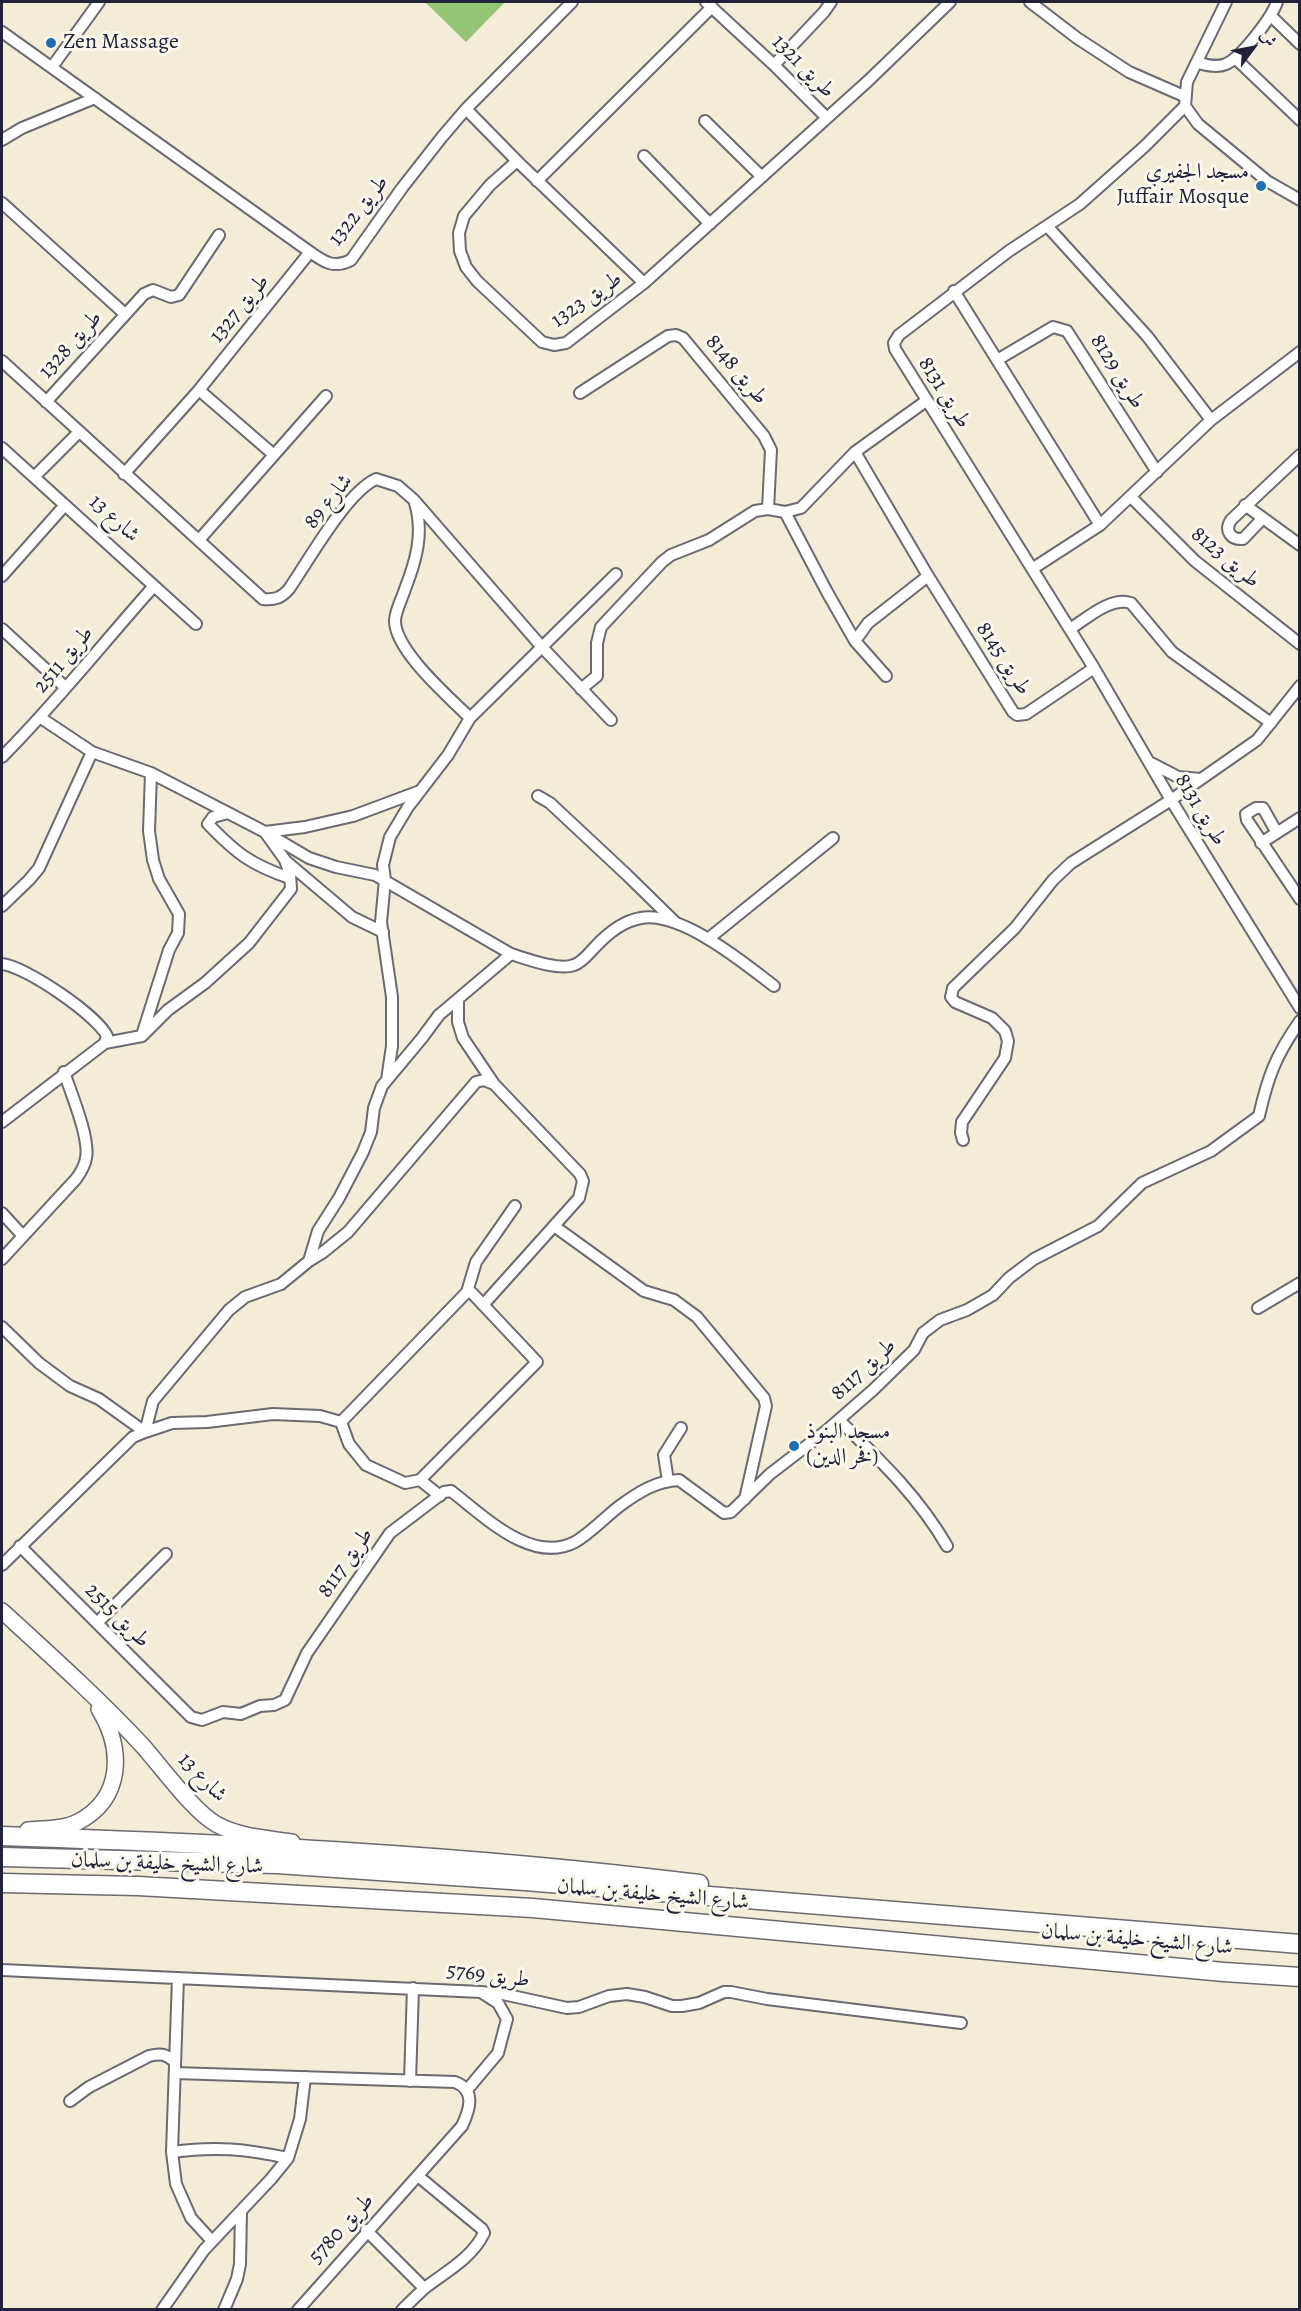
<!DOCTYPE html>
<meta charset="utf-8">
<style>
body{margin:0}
#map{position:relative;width:1301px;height:2311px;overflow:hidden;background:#f3ecd6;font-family:Alegreya,Amiri,serif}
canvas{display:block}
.frame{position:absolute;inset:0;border:3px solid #22223b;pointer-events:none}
.north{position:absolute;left:1223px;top:18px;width:60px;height:60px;-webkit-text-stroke:4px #fbf7ec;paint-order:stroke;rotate:58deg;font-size:16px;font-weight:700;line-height:24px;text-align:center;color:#22223b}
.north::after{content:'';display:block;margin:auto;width:21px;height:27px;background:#22223b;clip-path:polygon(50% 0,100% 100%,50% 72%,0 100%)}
</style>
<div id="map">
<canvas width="1301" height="2311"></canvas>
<div class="frame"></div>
<div class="north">ش</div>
</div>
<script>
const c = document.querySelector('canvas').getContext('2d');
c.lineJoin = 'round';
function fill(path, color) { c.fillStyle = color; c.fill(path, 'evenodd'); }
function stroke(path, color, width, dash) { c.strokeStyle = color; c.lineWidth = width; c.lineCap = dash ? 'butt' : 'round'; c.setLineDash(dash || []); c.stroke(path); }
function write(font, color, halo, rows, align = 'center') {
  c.font = font + ' Alegreya,Amiri,serif'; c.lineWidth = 6; c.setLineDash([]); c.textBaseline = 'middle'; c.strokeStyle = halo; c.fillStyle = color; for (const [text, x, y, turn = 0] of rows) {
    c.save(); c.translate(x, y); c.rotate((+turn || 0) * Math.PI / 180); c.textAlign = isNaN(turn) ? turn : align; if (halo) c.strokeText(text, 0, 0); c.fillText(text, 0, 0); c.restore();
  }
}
const green = new Path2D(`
 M425,2H505L466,42Z`);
const street = new Path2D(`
 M706,2L774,65L827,118
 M1030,2L1077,38L1129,72L1184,96
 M1226,2L1187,82L1185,106L1198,124L1267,181L1300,200
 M1271,16L1300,44
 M2,32L310,252C324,262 334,269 351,260L402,188L442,137L466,109L572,2
 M1235,58L1300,120
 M1198,63C1207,65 1217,68 1226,64C1241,58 1272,17 1277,2
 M774,65L824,12L831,2
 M52,67L99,2
 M1185,106L1145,146L1080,204L1009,251L899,335L894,343L895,349L1094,668L1171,800L1300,1008
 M466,109L517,161L644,283
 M705,121L762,177
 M2,140L22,128L95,98
 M644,156L710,224
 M517,161L490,185L464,216L459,233L460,251L466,267L477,281L542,342L554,345L566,343L644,283L868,81L950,2
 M537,181L712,7
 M2,203L125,314
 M1048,227L1147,336L1211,420
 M954,291L1100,525
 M997,360L1053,327L1067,331L1157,472
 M2,361L263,599C275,600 281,598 289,589C309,560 346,493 376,479L398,486L414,500L541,646L611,720
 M199,390L274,455
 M580,393L668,336L676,335L683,338L764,436L771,450L768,509
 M46,402L144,294L153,290L171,297L179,295L219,235
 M2,448L196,624
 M855,452L928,576L1013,712L1017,715L1026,714L1094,668
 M124,474L199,390L310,252
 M34,477L79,432
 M1131,497L1195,561L1300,644
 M415,503C424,533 416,561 405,589C402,599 396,609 395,620C394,650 450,698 470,718
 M1245,505L1300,545
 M785,512L827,592L855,641L886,676
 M1263,518L1243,539C1231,540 1224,531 1231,520L1300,455
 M199,540L326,396
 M1032,569L1100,525L1211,420L1300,352
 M2,576L65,505
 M2,629L65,687
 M1070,629C1086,619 1111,596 1131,603L1172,652L1271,723
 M855,641L868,623L928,576
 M581,689L597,676V643L601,627L662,562L671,555L709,540L755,511L768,509L785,512L801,508L855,452L926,401
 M2,757C56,703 103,643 154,586
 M1151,763L1178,777L1201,779
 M538,796L550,803L627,875L675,922
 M228,813L213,817L208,824C236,853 251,865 290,878
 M265,832L305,827L353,816L420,791
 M1277,833L1263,808H1256L1246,814L1247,820L1300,899
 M270,835L309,858L336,867L375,875L511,954C527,959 559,971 574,965C583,962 589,953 595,947C607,934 623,921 641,918C681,911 744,963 774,986
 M1261,843L1300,818
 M287,862L352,917L383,932
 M2,906L29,880L39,868L92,752
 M708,939L833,838
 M2,964C25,966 97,1015 107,1036L105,1043
 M458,999V1022L463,1038L494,1084L580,1174L583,1181L579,1198L483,1305
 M142,1035L169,950L178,933L179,914L159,879L153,860L149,831L151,773
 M387,1080L392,1046V997L381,922L385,880L383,865L390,837L408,807L448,755L470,718L616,574
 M2,1122L105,1043L142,1036L168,1010L205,983L249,943L291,889L290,874L285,860L265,832L151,773L92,752L41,718
 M963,1140L961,1133L962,1122L1005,1058L1008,1041L1005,1031L992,1018L955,1002L951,997L953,988L1015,928L1053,880L1071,863L1171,800L1257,740L1300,686
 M2,1213L23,1236
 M554,1226L644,1291L674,1300L697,1317L764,1398L766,1406L745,1499
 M2,1259L76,1179C81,1172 85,1166 86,1158C90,1138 71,1093 64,1072
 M309,1261L322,1253L348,1232L476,1082L484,1080L494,1084
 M1258,1308L1300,1283
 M2,1327L39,1363L70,1386L99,1399L145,1432L153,1401L229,1310L245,1297L281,1284L309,1261L318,1231L339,1198L363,1152L371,1132L374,1108L382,1086L422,1038L439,1015L511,954
 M839,1420C880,1460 918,1496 947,1546
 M341,1422L467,1292L476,1262L515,1206
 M420,1480L440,1496
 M668,1481L664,1455L681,1428
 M20,1546L191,1717L202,1720L223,1712L241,1714L260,1706L274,1705L285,1700L307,1653L390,1533L444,1492L451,1491C483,1515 531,1565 575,1542C591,1533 606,1516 621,1505C639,1492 656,1481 679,1480L724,1513L731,1512L770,1474L826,1431L873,1390L914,1350L923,1333L940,1320L967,1310L993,1295L1009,1278L1034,1259L1098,1226L1142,1183L1211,1151L1259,1116C1268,1076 1276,1055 1300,1021
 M2,1565L133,1437L145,1432L172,1423L207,1422L273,1414L320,1416L341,1422L349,1444L366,1465L405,1483L420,1480L537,1362L472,1293L467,1292
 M97,1623L166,1554
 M2,1970L481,1992L503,1994L567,2008L579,2007L609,1996L627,1994L645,1997L672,2006H682L699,2003L724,1992H731L767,1999L961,2023
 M178,1978L172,2152L176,2184L191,2218L212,2241
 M175,2073L455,2082C476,2090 470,2109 462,2126L298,2310
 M410,2081L413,1988
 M467,2090L498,2053L507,2019L498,2003L481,1992
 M70,2101L89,2087L149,2056C161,2053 166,2054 175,2062
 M172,2152C216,2146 245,2149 288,2158
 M366,2230L424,2288
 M162,2310L204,2250L271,2179L288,2158L300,2119L305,2077
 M224,2310L237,2279L240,2264L241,2211
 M402,2310C410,2302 418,2294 426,2287C447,2271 472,2258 484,2233L482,2229L418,2176`);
const secondary = new Path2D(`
 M2,1611C49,1654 97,1697 141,1744C161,1766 192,1810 216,1824C239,1837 266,1838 292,1842
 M28,1830C44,1829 64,1829 78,1822C124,1798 123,1748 99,1709`);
const highway = new Path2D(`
 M2,1836C235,1844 467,1855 699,1884
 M2,1857L277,1864L525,1881L1300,1944
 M2,1883L138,1886L533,1908L1224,1972L1300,1977`);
const markers = [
 [51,43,6,"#1f6fb2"],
 [1261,186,6,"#1f6fb2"],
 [794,1446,6,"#1f6fb2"]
];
const poiNames = [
 ["Zen Massage",63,43],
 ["مسجد الجفيري",1249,173,"right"],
 ["Juffair Mosque",1249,198,"right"],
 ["مسجد البنوذ",806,1433],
 ["(فخر الدين)",806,1458]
];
const streetNames = [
 ["طريق 1321",803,67,45],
 ["طريق 1322",359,211,-52],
 ["طريق 1323",587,300,-35],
 ["طريق 1327",240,309,-51],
 ["طريق 1328",71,345,-48],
 ["طريق 8148",736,370,50],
 ["طريق 8129",1117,372,58],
 ["طريق 8131",944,393,58],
 ["شارع 89",329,502,-51],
 ["شارع 13",114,519,42],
 ["طريق 8123",1225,558,40],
 ["طريق 8145",1003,659,57],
 ["طريق 2511",64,660,-50],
 ["طريق 8131",1200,810,59],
 ["طريق 8117",864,1370,-43],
 ["طريق 8117",346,1563,-55],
 ["طريق 2515",117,1616,45],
 ["شارع 13",202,1778,46],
 ["شارع الشيخ خليفة بن سلمان",167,1864,2],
 ["شارع الشيخ خليفة بن سلمان",653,1895,5],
 ["شارع الشيخ خليفة بن سلمان",1137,1940,5],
 ["طريق 5769",488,1976,7],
 ["طريق 5780",342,2229,-48]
];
fill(green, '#94c574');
stroke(street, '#6b6971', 14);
stroke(secondary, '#6b6971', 18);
stroke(highway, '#6b6971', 21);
stroke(street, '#fff', 10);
stroke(secondary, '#fff', 15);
stroke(highway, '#fff', 18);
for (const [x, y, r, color] of markers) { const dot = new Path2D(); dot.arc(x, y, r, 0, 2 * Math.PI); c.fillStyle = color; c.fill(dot); stroke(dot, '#fbf7ec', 2); }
write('22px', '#22223b', '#fbf7ec', poiNames, 'left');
write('22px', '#22223b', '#fbf7ec', streetNames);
</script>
